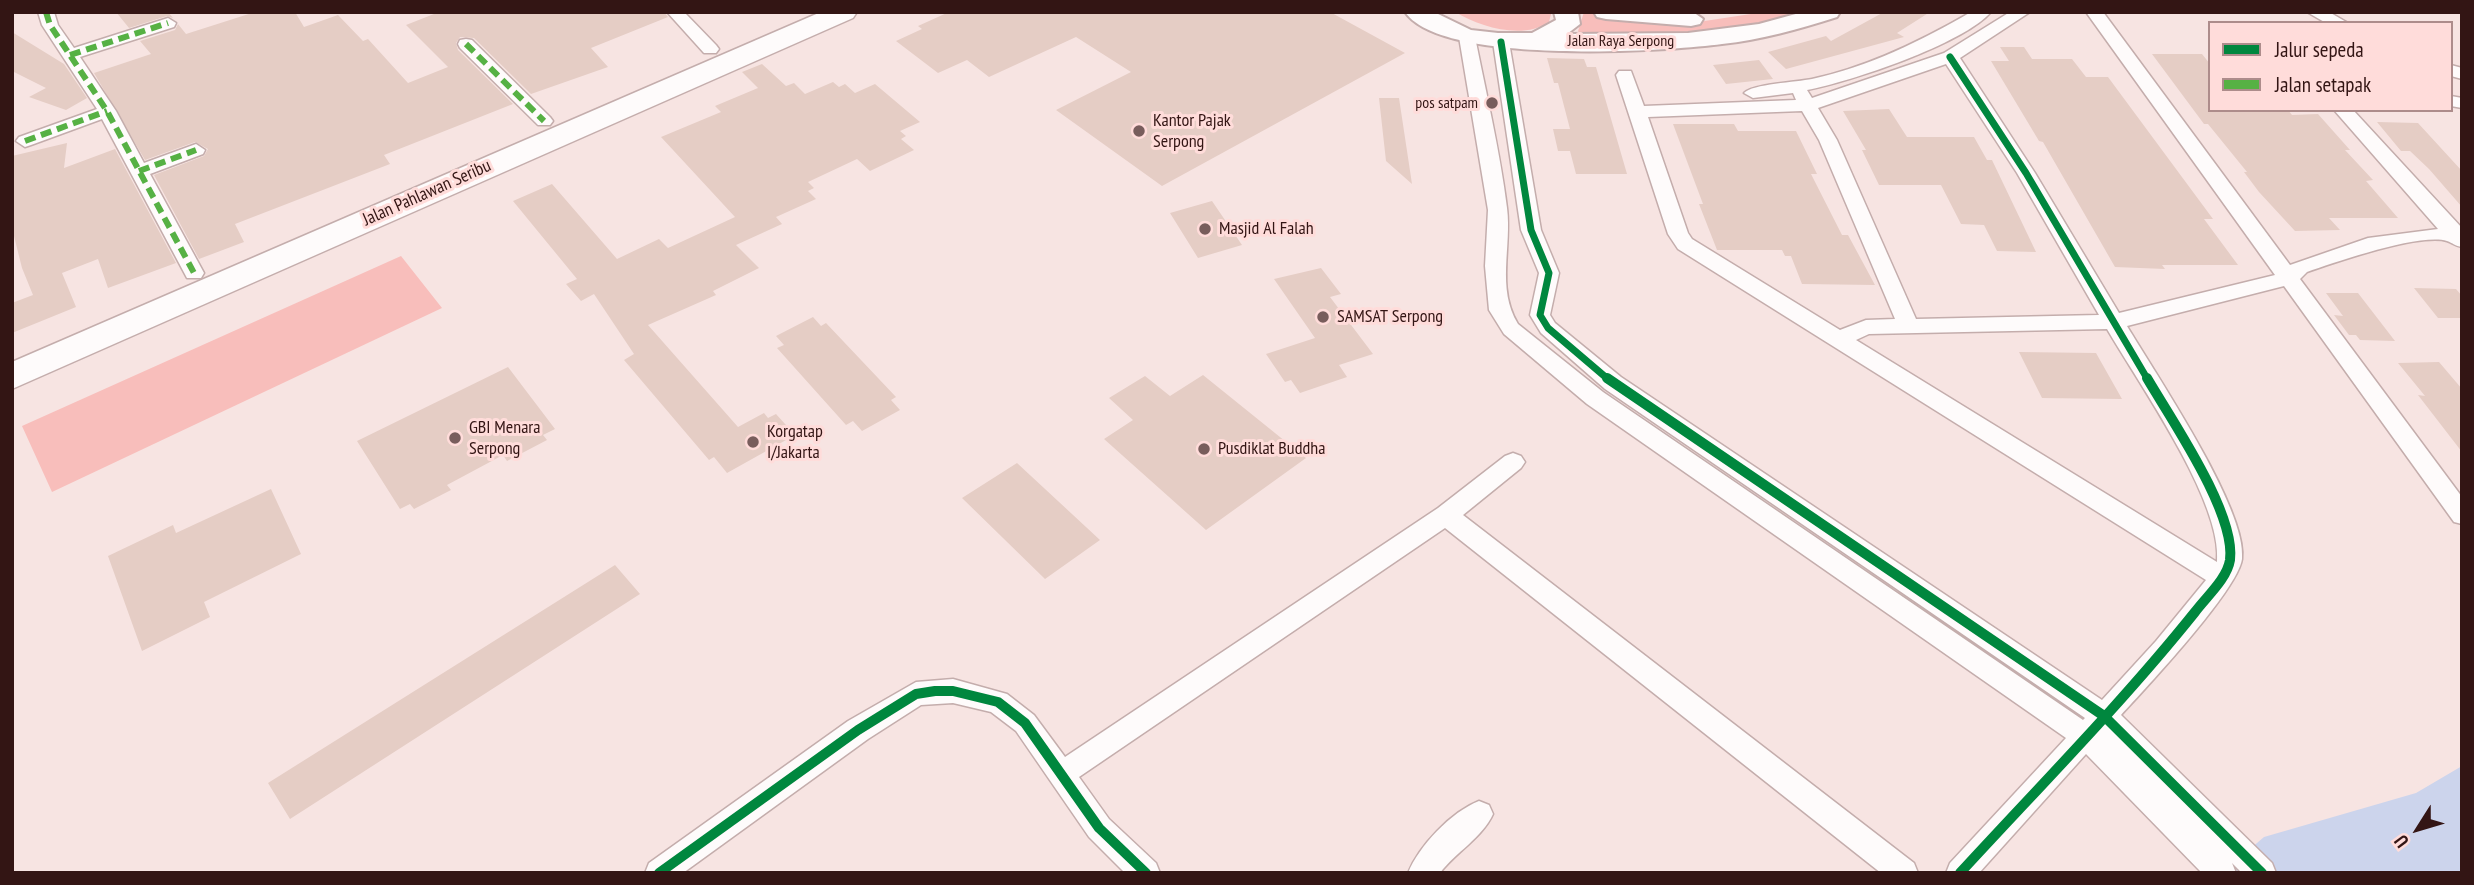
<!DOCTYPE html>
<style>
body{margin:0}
#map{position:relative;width:2474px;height:885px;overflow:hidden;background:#f7e4e2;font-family:"PT Sans Narrow",sans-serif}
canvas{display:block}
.frame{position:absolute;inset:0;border:14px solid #331514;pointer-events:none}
.legend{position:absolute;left:2208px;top:21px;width:245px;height:91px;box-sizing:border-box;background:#ffdcda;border:2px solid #ad8c8b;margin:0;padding:9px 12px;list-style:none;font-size:21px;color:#331514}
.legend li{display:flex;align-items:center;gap:14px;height:35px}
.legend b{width:35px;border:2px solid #ad8c8b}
.north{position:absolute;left:2383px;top:794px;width:70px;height:70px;-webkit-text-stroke:5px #ffdcda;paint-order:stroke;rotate:233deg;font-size:19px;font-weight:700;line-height:28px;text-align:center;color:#331514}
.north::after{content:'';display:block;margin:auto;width:24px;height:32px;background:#331514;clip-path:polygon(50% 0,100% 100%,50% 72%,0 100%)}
</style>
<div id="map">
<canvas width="2474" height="885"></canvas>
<div class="frame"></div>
<ul class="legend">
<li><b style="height:9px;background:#00873e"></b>Jalur sepeda</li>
<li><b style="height:9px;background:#56b144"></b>Jalan setapak</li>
</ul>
<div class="north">U</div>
</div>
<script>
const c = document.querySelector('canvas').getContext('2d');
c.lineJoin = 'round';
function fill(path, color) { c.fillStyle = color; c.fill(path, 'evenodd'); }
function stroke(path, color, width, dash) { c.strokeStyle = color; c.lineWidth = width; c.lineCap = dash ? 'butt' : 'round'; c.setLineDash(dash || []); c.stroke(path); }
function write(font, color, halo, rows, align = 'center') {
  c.font = font + ' "PT Sans Narrow",sans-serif'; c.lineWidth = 6; c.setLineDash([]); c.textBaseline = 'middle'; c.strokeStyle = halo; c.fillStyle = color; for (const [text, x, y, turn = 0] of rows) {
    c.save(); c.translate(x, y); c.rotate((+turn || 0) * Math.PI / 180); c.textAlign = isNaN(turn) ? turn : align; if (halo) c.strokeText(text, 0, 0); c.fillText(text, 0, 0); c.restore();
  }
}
const green = new Path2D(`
 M1455,12H1549L1551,14L1549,22C1523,40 1480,27 1455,12Z
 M1584,12L1698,22L1764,12H1811L1750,28L1675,35H1581L1578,31Z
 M401,256L442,308L52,492L22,426Z`);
const water = new Path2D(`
 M2462,766V873H2222L2264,837L2416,793Z`);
const building = new Path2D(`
 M116,12H168L173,18L167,16L129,28Z
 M255,12H295L304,27L338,15L363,41L368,39L408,83L448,67L406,25L439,12H664L668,17L591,48L608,67L531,94L474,38L460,37L456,43L458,50L513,104L384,155L390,164L235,224L244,242L199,259L154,175L204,156L208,149L195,142L145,160L94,73L151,54L140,41L175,30L178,24L186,34Z
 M949,12H1330L1405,53L1162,186L1056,110L1131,72L1076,37L989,77L967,60L938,73L896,41L922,29L918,26Z
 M1884,12H1930L1897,33L1904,37L1786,69L1768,52L1826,36L1831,41Z
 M12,32L64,64L87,98L66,110L29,97L46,88L12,71Z
 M2000,47H2024L2032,59H2072L2086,77H2108L2213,219H2204L2238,265H2162L2165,269L2115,267L2043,142L2039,141L1991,61H2009Z
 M2152,54H2202L2210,64V110H2288L2292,115L2318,114L2350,150H2345L2373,180L2366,181L2398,218H2329L2340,230L2295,231L2259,192L2244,172H2247L2208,124H2204Z
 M1547,58L1584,59L1587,67H1596L1627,174H1576L1570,151H1558L1553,129H1570L1558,83H1554Z
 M1759,60L1773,79L1726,84L1713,65Z
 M762,64L786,86L794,83L805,94L833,82L839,87L845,84L855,93L875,84L920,122L900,131L906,136L901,139L914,150L870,171L857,159L808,182L814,188L808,191L816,199L776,217L782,224L736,245L759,268L713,291L716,295L648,325L738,427L764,413L768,418L776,414L795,435L727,473L714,457L709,460L624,360L634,354L594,294L581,301L566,284L577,279L513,201L552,184L617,259L659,239L668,248L735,217L661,137L721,112L715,106L758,88L742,72Z
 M1379,98H1399L1412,184L1386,161Z
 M1889,109L1907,137H1974L1987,160H1992L2036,252L1997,251L1984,225L1961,224L1941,185H1879L1862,150H1866L1843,111Z
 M2377,122L2418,123L2462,171V207L2429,169L2410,151H2401Z
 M1673,124H1734L1738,131H1796L1817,174H1811L1842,235H1848L1875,285L1802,284L1791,256H1785L1782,250H1717L1699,204H1703Z
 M67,143L64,168L115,149L176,263L108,288L98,259L62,273L76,307L12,333V303L33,295L22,268L12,228V156Z
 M1212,201L1242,245L1198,258L1170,213Z
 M1321,268L1341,294L1330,297L1373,354L1339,365L1347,377L1300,393L1291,380L1285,382L1266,354L1315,338L1274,279Z
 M2414,288L2456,289L2462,296V318H2438Z
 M2326,293H2358L2395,341L2360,340L2356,335H2349L2334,315L2343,316Z
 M813,317L821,326L826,323L896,397L891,400L900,410L862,431L853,421L846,425L777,348L784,345L776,336Z
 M2019,352L2096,353L2122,399L2042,398Z
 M2439,362L2462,389V452L2418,395L2425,396L2398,363Z
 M508,367L555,429L543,435L547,440L507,461L503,455L447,485L451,490L414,509L410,504L400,509L357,441Z
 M1203,375L1306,458L1206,530L1104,439L1133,420L1109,398L1145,376L1170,396Z
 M1017,463L1100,540L1045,579L962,498Z
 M271,489L301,554L204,602L210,617L142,651L108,556L173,525L176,533Z
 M615,565L640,594L290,819L268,783Z`);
const minor = new Path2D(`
 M38,12H54L58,25L74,48L168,18L176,23L174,27L80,57L116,111L144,163L196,144L205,150L203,154L150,174L204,273L201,278H187L102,119L31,145L25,147L16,141L19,137L97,109L42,25Z
 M667,12H684L716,45L719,49L716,53H704Z
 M1971,12H1991C1963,44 1850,82 1807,90L1812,98L1944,53L2010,12H2030L1960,58L2035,173L2119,313L2275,275L2086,12H2103L2290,265L2368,238L2438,229L2334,110H2353L2462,228V247C2455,246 2453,243 2447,241C2419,233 2337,262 2307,272L2300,279L2462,497V524L2454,522L2284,286L2127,326C2155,373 2248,510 2242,559C2238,590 2146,688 2121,715L2272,863L2276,873H2242L2232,863L2236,873H2202L2086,754L1979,873H1946L1950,863L2066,738L1587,404L1504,334L1489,310L1485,266L1488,210L1459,37L1467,32L1475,37C1486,93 1500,151 1507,208C1512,247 1496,288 1518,324L1603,392L2083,720L2085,718L1605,389L1541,333L1530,315L1539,273L1521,230L1493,42L1501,37L1509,42L1541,230L1559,273L1550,315L1555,323L1621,377L2102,700L2156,641L2206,580L1678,249L1668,234L1616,75L1619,71H1631L1644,106L1796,100L1793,93L1753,98L1744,93C1752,84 1797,82 1812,79C1868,67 1921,41 1971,12ZM1946,64L2017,173L2099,315L1916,319L1837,140L1818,108ZM1802,111L1819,140L1895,319L1866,320L1840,330L1692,239L1688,233L1648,117ZM2107,329C2139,384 2223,502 2217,562L1856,340L1869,334Z
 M2307,12H2329L2348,23H2326Z
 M466,39L472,40L550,117L553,121L550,125H538L460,48L458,44L460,40Z
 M2451,65L2462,68V79L2451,76Z
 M2451,96L2462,98V108L2451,106Z
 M1513,453L1521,456L1525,462L1521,468L1463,515L1914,863L1918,873H1881L1445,528L1079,777L1109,819L1156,863L1160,873H1125L1089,837L1016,731L991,712L953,703L921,705L868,739L683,873H645L649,863L848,721L916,682L953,679L1007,694L1034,715L1065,757L1438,508L1505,456Z
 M1479,801L1489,805L1493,814C1483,837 1455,853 1440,873H1408C1419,846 1451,812 1479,801Z`);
const secondary = new Path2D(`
 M1405,12H1434L1471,30L1498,33H1532L1556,20L1554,12H1578L1580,24L1567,34L1688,33L1759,24L1803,12H1840L1837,17C1799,29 1761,40 1722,44C1661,52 1441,65 1405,12Z
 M1594,12H1693L1703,19L1700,24L1691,26L1606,19L1597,17Z`);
const primary = new Path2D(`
 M821,12H857L853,18L12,389V362Z`);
const quiet = new Path2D(`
 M46,12L50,25L107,111L194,273
 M466,44L544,121
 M70,55L168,23
 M25,141L107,111
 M139,171L196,150`);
const cyclewayFar1 = new Path2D(`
 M1501,42L1531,230L1549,273L1540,315L1548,328L1609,380
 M1950,57L2026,173L2148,380`);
const cycleway = new Path2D(`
 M1607,378L2104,716L2262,873
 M659,873L858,730L916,694L935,691H953L998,702L1025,723L1099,828L1146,873
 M1960,873C2039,787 2122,703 2195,612C2206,597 2227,579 2230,560C2236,513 2171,419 2147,378`);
const markers = [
 [1492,103,7,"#785d5c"],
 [1139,131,7,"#785d5c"],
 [1205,229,7,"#785d5c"],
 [1323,317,7,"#785d5c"],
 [455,438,7,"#785d5c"],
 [753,442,7,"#785d5c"],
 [1204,449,7,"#785d5c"]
];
const farStreetnames = [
 ["Jalan Raya Serpong",1621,41]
];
const farPoinames = [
 ["pos satpam",1478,103]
];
const poiNames = [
 ["Kantor Pajak",1153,121],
 ["Serpong",1153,142],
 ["Masjid Al Falah",1219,229],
 ["SAMSAT Serpong",1337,317],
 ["GBI Menara",469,428],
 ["Serpong",469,449],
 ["Korgatap",767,432],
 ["I/Jakarta",767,453],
 ["Pusdiklat Buddha",1218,449]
];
const streetNames = [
 ["Jalan Pahlawan Seribu",427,193,-24]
];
fill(green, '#f8bebb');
fill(water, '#ccd4ec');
fill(building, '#e5cdc5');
stroke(minor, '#c4adac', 3);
stroke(secondary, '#c4adac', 4);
stroke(primary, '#c4adac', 3);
fill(minor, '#fefbfb');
fill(secondary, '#fefbfb');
fill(primary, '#fefbfb');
stroke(quiet, '#56b144', 6, [11, 6]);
stroke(cyclewayFar1, '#00873e', 7);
stroke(cycleway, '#00873e', 10);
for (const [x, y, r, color] of markers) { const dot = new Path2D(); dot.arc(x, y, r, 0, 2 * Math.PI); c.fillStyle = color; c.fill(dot); stroke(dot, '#ffdcda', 2.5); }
write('16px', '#331514', '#ffdcda', farStreetnames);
write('16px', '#331514', '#ffdcda', farPoinames, 'right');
write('18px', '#331514', '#ffdcda', poiNames, 'left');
write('18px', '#331514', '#ffdcda', streetNames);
</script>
